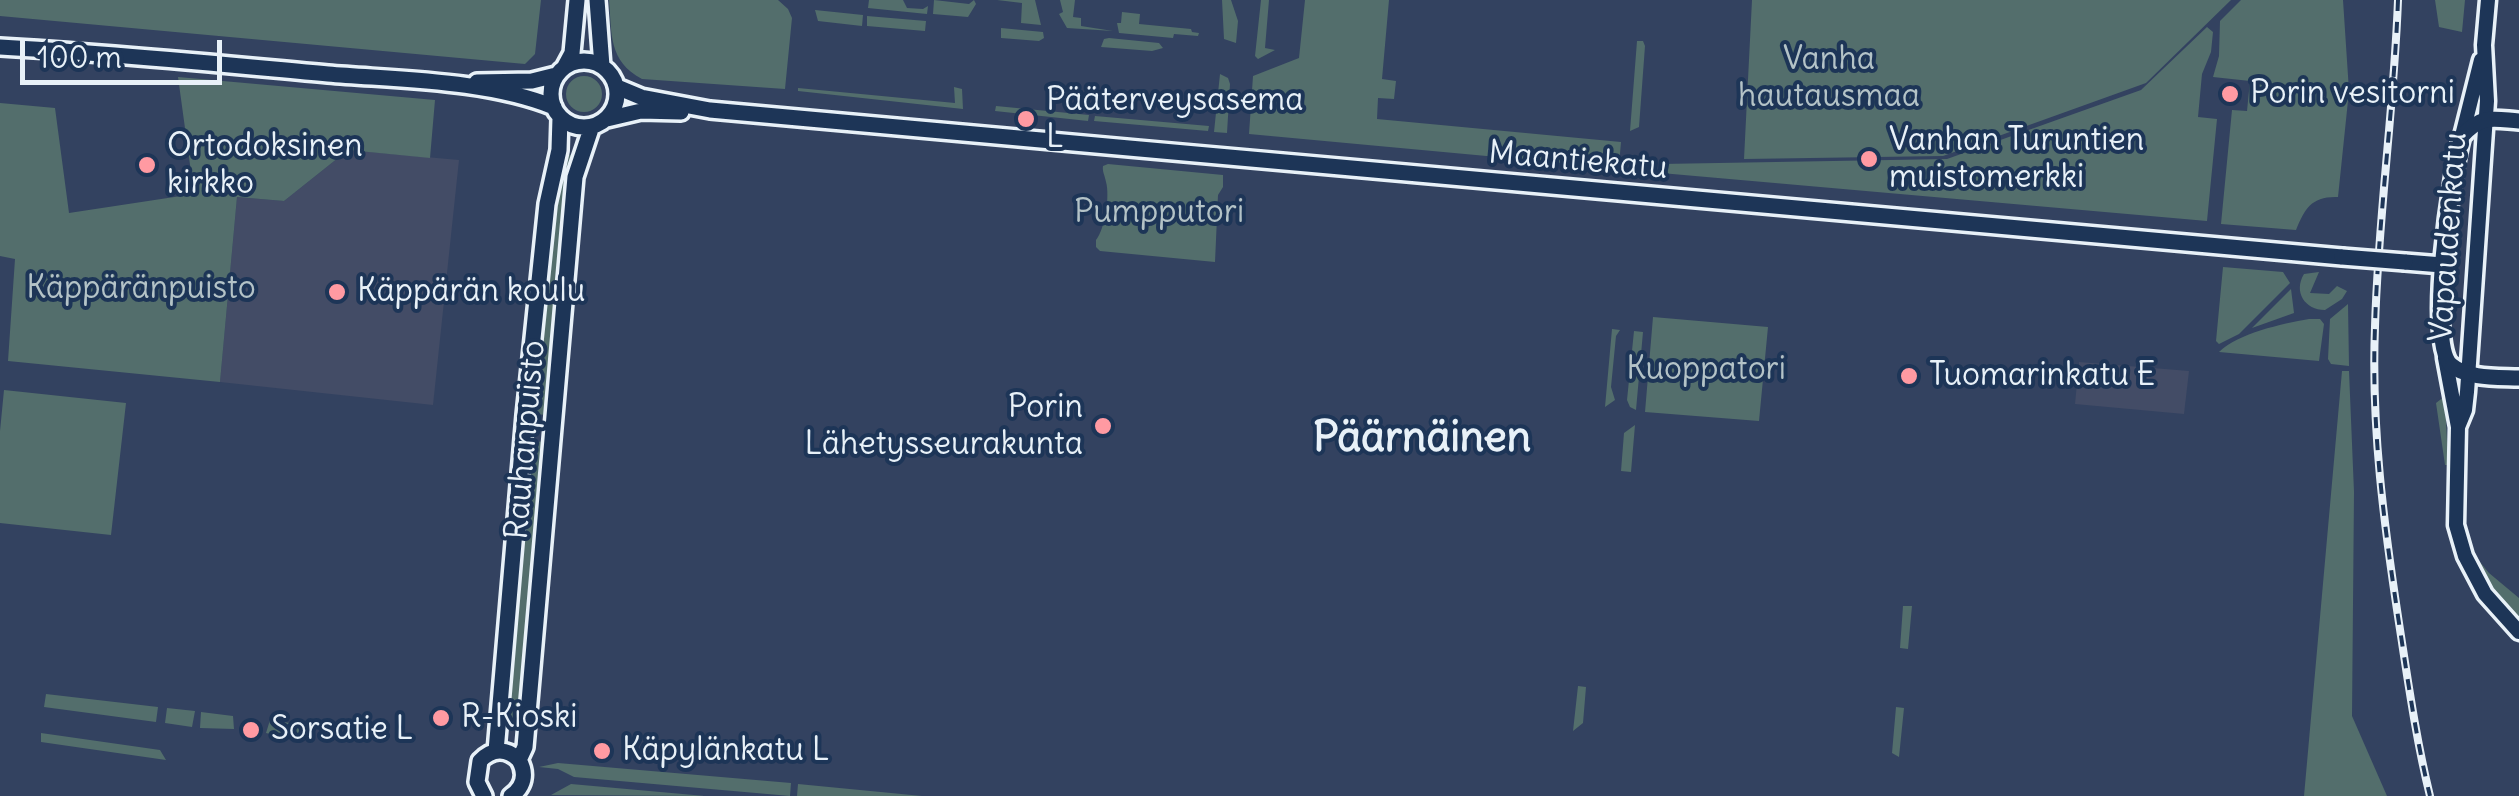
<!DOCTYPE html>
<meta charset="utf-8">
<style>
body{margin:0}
#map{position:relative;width:2519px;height:796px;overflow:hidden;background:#334260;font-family:Delius,sans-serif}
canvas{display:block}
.scale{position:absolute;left:20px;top:40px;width:202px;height:45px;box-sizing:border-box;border:5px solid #e8f1f8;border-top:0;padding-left:12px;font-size:30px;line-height:35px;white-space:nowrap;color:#e8f1f8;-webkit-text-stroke:8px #1d3557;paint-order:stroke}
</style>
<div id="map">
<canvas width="2519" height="796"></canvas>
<div class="scale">100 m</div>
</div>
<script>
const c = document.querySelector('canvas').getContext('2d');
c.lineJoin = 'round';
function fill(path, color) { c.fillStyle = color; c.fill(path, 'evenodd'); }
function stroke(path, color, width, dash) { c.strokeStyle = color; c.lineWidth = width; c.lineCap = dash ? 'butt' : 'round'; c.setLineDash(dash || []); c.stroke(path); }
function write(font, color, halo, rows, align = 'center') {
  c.font = font + ' Delius,sans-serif'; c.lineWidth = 8; c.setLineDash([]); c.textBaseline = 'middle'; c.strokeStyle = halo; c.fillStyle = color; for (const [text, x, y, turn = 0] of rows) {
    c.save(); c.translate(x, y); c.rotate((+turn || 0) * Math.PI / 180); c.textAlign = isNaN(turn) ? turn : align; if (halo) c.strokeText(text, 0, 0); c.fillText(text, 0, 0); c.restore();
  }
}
const built = new Path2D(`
 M348,150L459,160L433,405L220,382L237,197L284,201Z
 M2079,362L2189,371L2184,414L2075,404Z`);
const green = new Path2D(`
 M0,0H541L535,54L525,64L0,16Z
 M609,0H778L788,9L792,18L785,89L642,79C608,61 612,34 609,0Z
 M869,0H903L907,8L923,9L928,6L927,14L868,8Z
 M934,0L969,4L974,0L976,4L968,17L933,14Z
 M997,0H1035L1041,25L1021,23L1022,3Z
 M1060,0H1075L1073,17L1081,18V26L1113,31L1067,28L1059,14L1063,12Z
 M1222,0H1231L1238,21L1236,43L1224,39Z
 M1261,0H1269L1265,48L1275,50L1258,59L1255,56Z
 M1305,0H1389L1382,79L1396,81L1394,99L1378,98L1377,119L1621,142L1619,165L1616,168L1249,134L1253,76L1299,58Z
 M1752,0H2231L2146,83L1943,156L1744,159Z
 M2241,0H2343L2349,91L2338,197C2312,196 2305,208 2296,230L2221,224L2232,110L2247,111L2250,81L2213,77L2219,56L2220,21Z
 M2435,0H2465L2462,32L2439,27Z
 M815,10L863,15L862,26L818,21Z
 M1122,12L1140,14L1139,24L1191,29L1192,32L1199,33L1198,36L1174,34L1173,38L1119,33L1117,23H1121Z
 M867,16L926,21L925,31L867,26Z
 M2207,27L2213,32L2211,52L2202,74L2198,117L2217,119L2207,221L1661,173V164L1947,159L2141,90Z
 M1001,28L1043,32L1044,38L1039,41L1001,38Z
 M1109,38L1159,43L1163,48L1152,51L1101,47L1104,39Z
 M1637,41H1643L1645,46L1639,127L1630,131Z
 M1220,74L1228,78L1230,84L1227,133L1214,132Z
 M566 94a18 18 0 1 1 36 0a18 18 0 1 1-36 0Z
 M178,77L435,100L430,158L348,150L284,201L237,197L220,382L8,361L15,259L0,256V103L55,108L69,213L194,194Z
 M954,87L962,89L963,109L798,91V88L955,103Z
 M996,106L1089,115L1088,121L995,111Z
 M1095,116L1209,126L1208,131L1094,121Z
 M564,154L573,155L548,415L533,414L551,220Z
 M1108,164L1223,175V187L1218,195L1215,262L1100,251L1096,247V240C1105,229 1110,196 1106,182C1105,176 1102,171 1103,166Z
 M2223,267L2283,272L2290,283L2239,334L2219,344L2216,341Z
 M2319,272L2310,293L2329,294L2337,286L2347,291L2342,299L2325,310C2305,310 2293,292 2304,274Z
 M2291,289L2294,313L2252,328Z
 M2348,304L2349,366L2331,364L2328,359L2330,319Z
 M1653,317L1768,327L1759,421L1645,412Z
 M2309,319H2320L2324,324L2319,361L2219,352C2239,333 2281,324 2309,319Z
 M1612,329L1620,330L1616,336L1611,387L1615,400L1605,407Z
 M1634,331L1643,332L1636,410L1630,407L1627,400Z
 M2342,371H2349L2354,492L2352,716L2387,796H2304Z
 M4,390L126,403L111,535L0,523V431Z
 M2445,396L2448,465H2445L2436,403Z
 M1635,425L1631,472L1621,471L1624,433Z
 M531,441L545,442L520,723L506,722Z
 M2475,556L2489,573L2519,598V617L2491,588Z
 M1903,606H1912L1908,649L1900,648Z
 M1578,686L1586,687L1583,723L1573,731Z
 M46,694L158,707L156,722L44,707Z
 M1896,707L1904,708L1899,757L1892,753Z
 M167,708L195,711L192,727L165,723Z
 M201,712L233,716L234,729L200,728Z
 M270,720L303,725V742L266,733Z
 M41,733L160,750L166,760L41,742Z
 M558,763L791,783L790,796L574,777L558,769L539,767Z
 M571,784L705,796L551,795Z
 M798,784L922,796H797Z`);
const tertiary = new Path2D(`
 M2462,136L2481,60
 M2445,358L2458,427L2456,525L2465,556L2485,594L2519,632
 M2458,427L2465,410L2467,392L2487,101L2484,45L2488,0`);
const secondary = new Path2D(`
 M597,0L602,66
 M0,47C110,53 219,64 328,74C400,80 487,80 554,107
 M551 94a33 33 0 1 1 66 0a33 33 0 1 1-66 0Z
 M565,66L572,53L577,0
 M477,82L532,81L556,75
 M617,87L641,97L710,110C1254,158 1797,213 2342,257
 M607,119L641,111L681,112
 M2519,121C2492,119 2482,114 2462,136C2452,169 2426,343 2451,365C2467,379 2499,377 2519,378
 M2405,262L2442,265
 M496,751L525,415L547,204L559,150L560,118
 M519,760L525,747L575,177L592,126
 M484,796L477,782L480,761C492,748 507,748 519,760C527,774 524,787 511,796`);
const rail = new Path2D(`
 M2398,0C2394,109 2378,218 2375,327C2371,427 2384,525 2399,623C2408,681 2416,739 2430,796`);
const secondaryBridge = new Path2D(`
 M2342,257L2405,262`);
const markers = [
 [2230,94,10,"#ff9aa2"],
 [1026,119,10,"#ff9aa2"],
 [1869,159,10,"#ff9aa2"],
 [147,165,10,"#ff9aa2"],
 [337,292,10,"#ff9aa2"],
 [1909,376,10,"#ff9aa2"],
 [1103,426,10,"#ff9aa2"],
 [441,718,10,"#ff9aa2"],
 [251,730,10,"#ff9aa2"],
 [602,751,10,"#ff9aa2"]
];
const parkNames = [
 ["Vanha",1829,60],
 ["hautausmaa",1829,97],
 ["Pumpputori",1159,213],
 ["Käppäränpuisto",141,289],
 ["Kuoppatori",1706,370]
];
const poiNames = [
 ["Porin vesitorni",2250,94],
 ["Pääterveysasema",1046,101],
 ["L",1046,138],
 ["Vanhan Turuntien",1889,141],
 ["muistomerkki",1889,178],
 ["Ortodoksinen",167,147],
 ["kirkko",167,184],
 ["Käppärän koulu",357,292],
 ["Tuomarinkatu E",1929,376],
 ["Porin",1083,408,"right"],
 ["Lähetysseurakunta",1083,445,"right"],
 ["R-Kioski",461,718],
 ["Sorsatie L",271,730],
 ["Käpylänkatu L",622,751]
];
const streetNames = [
 ["Maantiekatu",1578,161,5],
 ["Vapaudenkatu",2449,237,-86],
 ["Rauhanpuisto",526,440,-85]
];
const districtNames = [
 ["Päärnäinen",1422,439]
];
fill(built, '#434c66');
fill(green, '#536e6c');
stroke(tertiary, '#e8f1f8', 21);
stroke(secondary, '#e8f1f8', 22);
stroke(tertiary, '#1d3557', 14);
stroke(secondary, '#1d3557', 15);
stroke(rail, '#e8f1f8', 8);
stroke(rail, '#1d3557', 4, [11]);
stroke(secondaryBridge, '#e8f1f8', 22, []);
stroke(secondaryBridge, '#1d3557', 15);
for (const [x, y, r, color] of markers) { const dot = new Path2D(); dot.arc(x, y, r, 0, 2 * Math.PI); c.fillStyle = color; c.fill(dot); stroke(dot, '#1d3557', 4); }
write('32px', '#b4c3c7', '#1d3557', parkNames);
write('32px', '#e8f1f8', '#1d3557', poiNames, 'left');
write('32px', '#e8f1f8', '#1d3557', streetNames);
write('bold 42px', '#e8f1f8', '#1d3557', districtNames);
</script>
